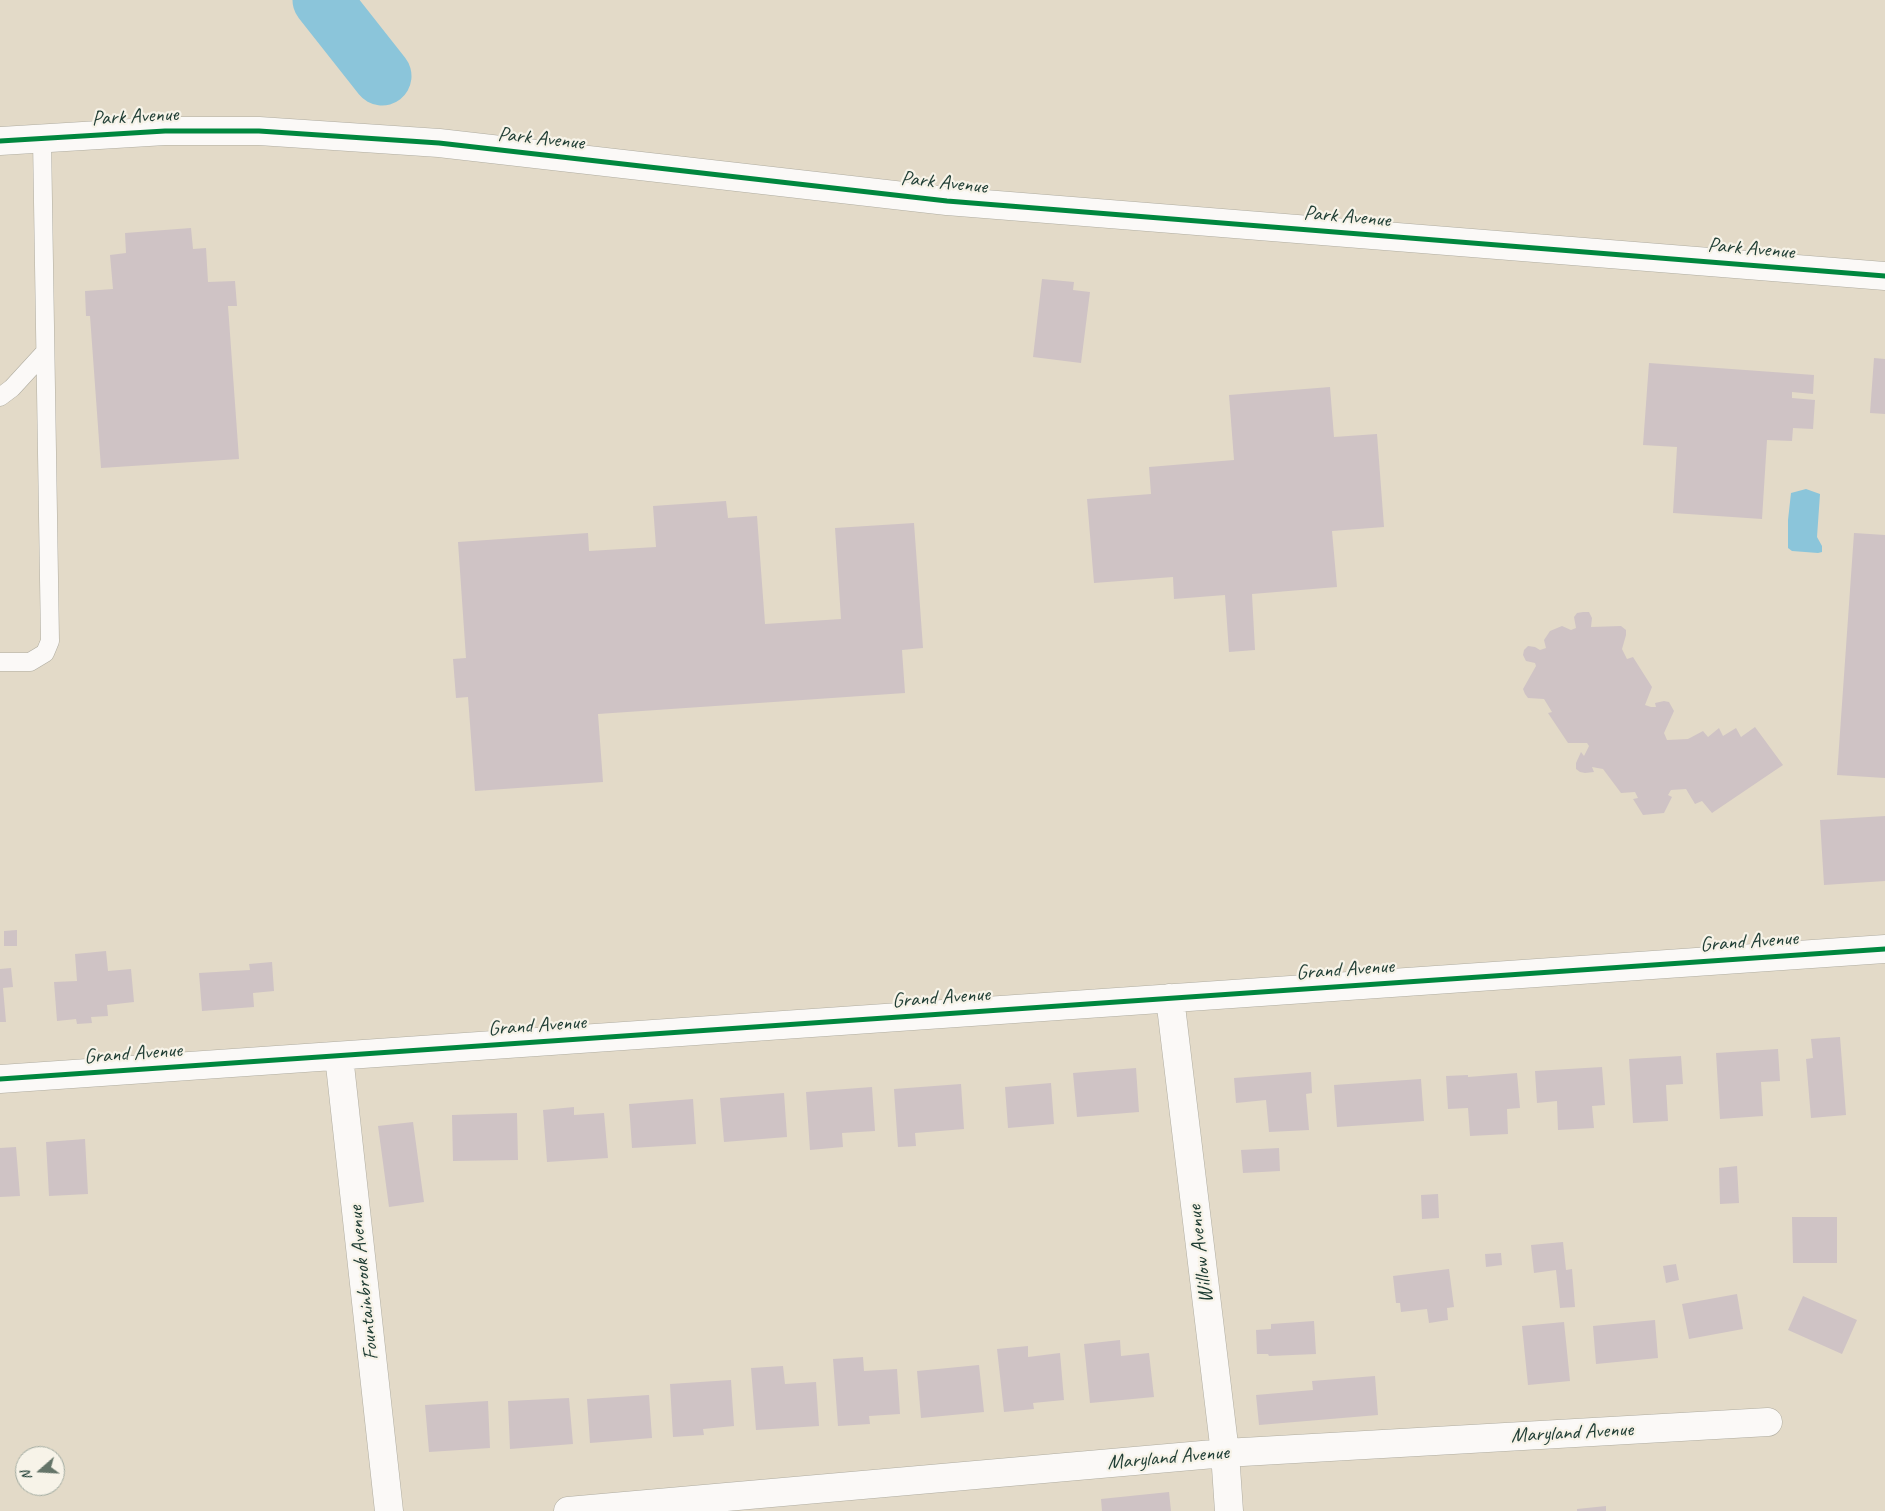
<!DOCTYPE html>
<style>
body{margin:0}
#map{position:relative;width:1885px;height:1511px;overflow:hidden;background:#e3dac8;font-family:Caveat,sans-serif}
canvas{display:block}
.north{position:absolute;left:15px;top:1446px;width:50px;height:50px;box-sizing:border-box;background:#f7f3e8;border:1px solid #a1aaa0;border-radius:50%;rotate:251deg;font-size:14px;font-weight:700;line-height:20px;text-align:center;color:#1f3d34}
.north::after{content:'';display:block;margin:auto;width:18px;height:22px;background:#647468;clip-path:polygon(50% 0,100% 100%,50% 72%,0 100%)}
</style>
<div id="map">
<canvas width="1885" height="1511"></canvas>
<div class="north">N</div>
</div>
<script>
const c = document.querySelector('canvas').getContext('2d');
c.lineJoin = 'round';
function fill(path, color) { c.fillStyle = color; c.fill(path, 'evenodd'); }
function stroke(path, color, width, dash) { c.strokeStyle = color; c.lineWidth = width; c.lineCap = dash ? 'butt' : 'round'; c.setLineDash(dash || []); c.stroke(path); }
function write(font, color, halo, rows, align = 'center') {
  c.font = font + ' Caveat,sans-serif'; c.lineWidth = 4.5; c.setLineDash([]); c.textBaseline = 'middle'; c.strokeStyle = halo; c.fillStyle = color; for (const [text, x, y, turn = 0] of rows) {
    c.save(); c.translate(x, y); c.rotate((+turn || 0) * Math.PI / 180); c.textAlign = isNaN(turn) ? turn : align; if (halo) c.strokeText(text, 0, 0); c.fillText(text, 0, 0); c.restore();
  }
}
const water = new Path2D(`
 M1806,489L1820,494L1817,537L1822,546V552L1818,553L1792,551L1788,548V520L1791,493Z`);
const river = new Path2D(`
 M322,0L382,76`);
const building = new Path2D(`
 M191,228L193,249L206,248L208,282L235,281L237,306H228L239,459L101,468L90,316H86L85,291L113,289L110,255L126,253L125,233Z
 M1042,279L1074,282L1073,290L1090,292L1081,363L1033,357Z
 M1874,358L1885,359V414L1870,413Z
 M1649,363L1814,375L1813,394L1792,392V398L1815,400L1813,429L1793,428L1792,441L1767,440L1762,519L1673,513L1677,447L1643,445Z
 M1330,387L1334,437L1377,434L1384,527L1332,531L1337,587L1252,594L1255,650L1229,652L1225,595L1174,599L1173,577L1094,583L1087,499L1151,494L1149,467L1234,460L1229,395Z
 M726,501L728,518L757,516L765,624L841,619L835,528L914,523L923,648L902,650L905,693L598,714L603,782L475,791L468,697L456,698L453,659L466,658L458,542L588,533L589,551L656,547L653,506Z
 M1854,533L1885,535V778L1837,775Z
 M1583,612H1589L1592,618L1591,627L1621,626L1626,630V635L1622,649L1627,659L1633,657L1652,687L1645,705L1651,707H1656L1655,703L1664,701L1669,702L1674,711L1664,733L1667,740L1688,739L1703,731L1708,737L1719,728L1723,736L1736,728L1741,737L1755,727L1783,765L1712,813L1702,801L1695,804L1686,789L1671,790L1668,795L1672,797L1664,813L1643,815L1633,799L1638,798L1635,792L1621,793L1603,769L1592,767L1594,772L1585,773L1580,772L1576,769V763L1581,752L1584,756L1589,746L1587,743H1568L1548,713L1552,712L1544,699L1528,698L1525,694L1523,689L1536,666L1535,663L1526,661L1523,655L1524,650L1528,646L1535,647L1540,650L1546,648L1544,640L1550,631L1562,626L1571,630L1576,628L1574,617L1577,613Z
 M1885,816V881L1824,885L1820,820Z
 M17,930V946H4V931Z
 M106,951L108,971L131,969L134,1002L107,1005L108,1016L91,1017L92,1023L77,1024L76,1019L57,1021L54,982L77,981L75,954Z
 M272,962L274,991L253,993L254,1007L202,1011L199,973L250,970L249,964Z
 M11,968L13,987L3,988L6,1022H0V969Z
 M1840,1037L1846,1115L1811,1118L1806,1059L1813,1058L1811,1039Z
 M1778,1049L1780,1081L1761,1082L1763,1116L1720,1119L1716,1053Z
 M1681,1056L1683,1084L1666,1085L1668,1121L1633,1123L1629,1059Z
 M1602,1067L1605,1105L1592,1106L1594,1128L1558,1130L1557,1101L1537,1103L1535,1071Z
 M1136,1068L1139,1112L1077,1117L1073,1073Z
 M1311,1072L1312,1093L1306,1094L1309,1130L1269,1132L1266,1100L1236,1103L1234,1078Z
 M1517,1073L1520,1108L1507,1109L1508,1134L1470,1136L1468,1108L1448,1109L1446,1076L1468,1075V1077Z
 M1421,1079L1424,1121L1337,1127L1334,1085Z
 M1051,1083L1054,1124L1008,1128L1005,1087Z
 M961,1084L964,1129L915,1133L916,1146L898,1147L894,1089Z
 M872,1087L875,1131L842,1133L843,1147L810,1150L806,1092Z
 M784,1093L787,1137L724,1142L720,1098Z
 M693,1099L696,1144L632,1148L629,1104Z
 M574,1107V1115L604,1113L608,1158L547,1162L543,1110Z
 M517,1113L518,1160L453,1161L452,1115Z
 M413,1122L424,1202L389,1207L378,1126Z
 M85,1139L88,1194L49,1196L46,1142Z
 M16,1147L20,1196L0,1197V1148Z
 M1279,1148L1280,1171L1243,1173L1241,1150Z
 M1737,1166L1739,1203L1720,1204L1719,1168Z
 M1438,1194L1439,1218L1422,1219L1421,1195Z
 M1792,1217H1837V1263H1793Z
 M1563,1242L1566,1270L1572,1269L1575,1307L1560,1308L1556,1270L1534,1273L1531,1245Z
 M1501,1253L1502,1265L1486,1267L1485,1254Z
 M1676,1264L1679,1280L1666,1283L1663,1266Z
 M1449,1269L1454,1307L1447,1308L1448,1320L1429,1323L1427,1309L1401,1312L1400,1303H1396L1393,1276Z
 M1737,1294L1743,1329L1689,1339L1682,1304Z
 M1803,1296L1857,1320L1842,1354L1788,1330Z
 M1655,1320L1658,1358L1596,1364L1593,1326Z
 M1314,1321L1316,1354L1269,1356L1268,1354H1257L1256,1330L1271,1329V1324Z
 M1564,1322L1570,1381L1528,1385L1522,1326Z
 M1120,1340L1121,1356L1149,1353L1154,1397L1090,1403L1084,1344Z
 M1028,1346V1357L1060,1353L1064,1400L1033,1403L1034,1409L1004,1412L997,1349Z
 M863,1357L864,1371L897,1369L900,1414L869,1416L870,1424L838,1426L833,1359Z
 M979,1365L984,1412L921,1418L917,1371Z
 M783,1366L785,1384L816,1382L819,1426L756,1430L751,1368Z
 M1375,1376L1378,1415L1259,1425L1256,1395L1313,1390L1312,1381Z
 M731,1380L734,1426L703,1429L704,1435L673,1437L670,1384Z
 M649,1395L652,1438L590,1443L587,1399Z
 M569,1398L573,1444L510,1449L508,1401Z
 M488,1401L490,1448L429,1452L425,1405Z
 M1169,1492L1171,1511H1102L1101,1499Z
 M1606,1506V1511H1577V1509Z`);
const lane = new Path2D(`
 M0,397L12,388L45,352
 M0,662H30L45,653L50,641L42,139`);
const street = new Path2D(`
 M0,141L165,131H259L439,143L947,201L1885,276
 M1170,998L1225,1453L1229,1511
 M339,1056L389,1511
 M0,1079L1885,949
 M568,1511L1225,1453L1768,1422`);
const cycleway = new Path2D(`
 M0,141L165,131H259L439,143L947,201L1885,276
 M0,1079L1885,949`);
const streetNames = [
 ["Park Avenue",135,117,-3],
 ["Park Avenue",541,139,6],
 ["Park Avenue",944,183,6],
 ["Park Avenue",1347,217,5],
 ["Park Avenue",1751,249,5],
 ["Grand Avenue",1749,942,-4],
 ["Grand Avenue",1345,970,-4],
 ["Grand Avenue",941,998,-4],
 ["Grand Avenue",537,1026,-4],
 ["Grand Avenue",133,1054,-4],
 ["Willow Avenue",1201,1254,-97],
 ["Fountainbrook Avenue",364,1283,-96],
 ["Maryland Avenue",1572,1433,-3],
 ["Maryland Avenue",1168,1458,-5]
];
fill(water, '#8bc5da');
stroke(river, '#8bc5da', 59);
fill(building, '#cfc3c5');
stroke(lane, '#afaca0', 19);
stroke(street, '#afaca0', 29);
stroke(lane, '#fbf9f7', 18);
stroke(street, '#fbf9f7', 28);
stroke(cycleway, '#00873e', 5);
write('21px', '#1f3d34', '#f7f3e8', streetNames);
</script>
